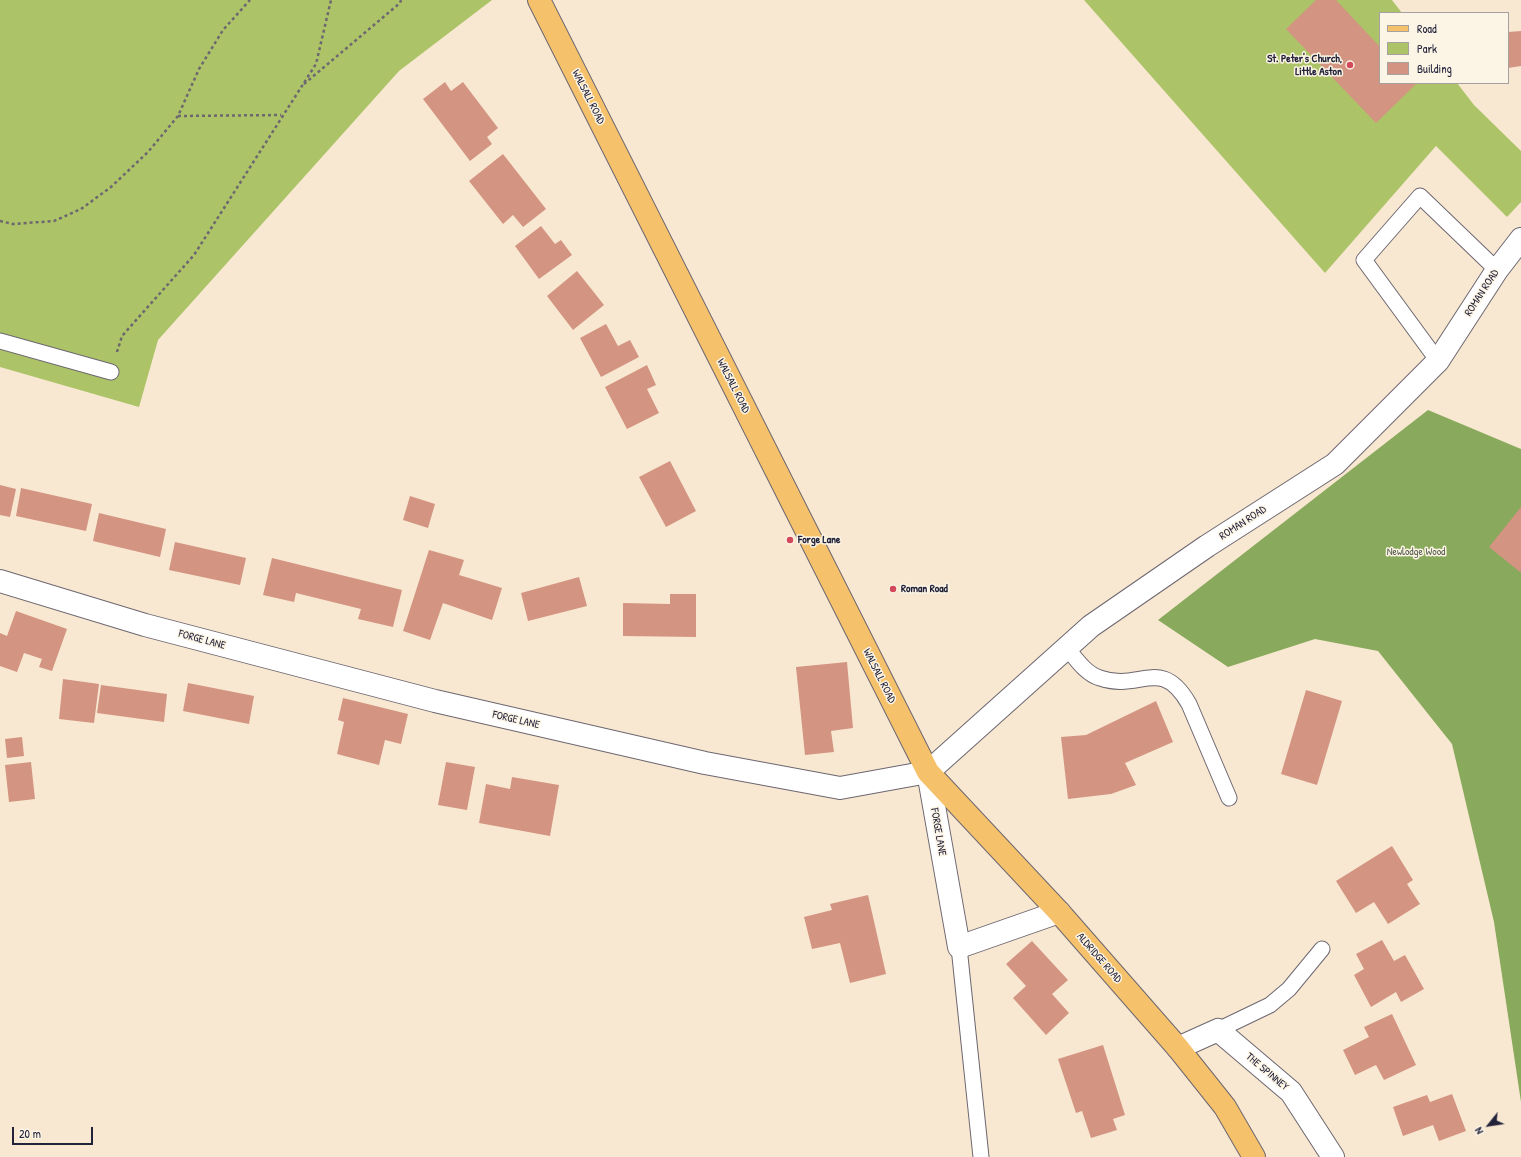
<!DOCTYPE html>
<style>
body{margin:0}
#map{position:relative;width:1521px;height:1157px;overflow:hidden;background:#f8e8d1;font-family:"Patrick Hand",sans-serif}
canvas{display:block}
.legend{position:absolute;left:1379px;top:12px;width:130px;height:72px;box-sizing:border-box;background:#fcf5e5;border:1px solid #a5a1a1;margin:0;padding:5px 7px;list-style:none;font-size:12px;color:#22223b}
.legend li{display:flex;align-items:center;gap:8px;height:20px}
.legend b{width:20px;border:1px solid #a5a1a1}
.north{position:absolute;left:1469px;top:1105px;width:40px;height:40px;-webkit-text-stroke:3px #fcf5e5;paint-order:stroke;rotate:240deg;font-size:11px;font-weight:700;line-height:16px;text-align:center;color:#22223b}
.north::after{content:'';display:block;margin:auto;width:14px;height:18px;background:#22223b;clip-path:polygon(50% 0,100% 100%,50% 72%,0 100%)}
.scale{position:absolute;left:12px;top:1127px;width:81px;height:18px;box-sizing:border-box;border:2px solid #22223b;border-top:0;padding-left:5px;font-size:12px;line-height:14px;white-space:nowrap;color:#22223b;-webkit-text-stroke:3px #fcf5e5;paint-order:stroke}
</style>
<div id="map">
<canvas width="1521" height="1157"></canvas>
<ul class="legend">
<li><b style="height:5px;background:#f5c16b"></b>Road</li>
<li><b style="height:11px;background:#acc368"></b>Park</li>
<li><b style="height:11px;background:#d39482"></b>Building</li>
</ul>
<div class="north">N</div>
<div class="scale">20 m</div>
</div>
<script>
const c = document.querySelector('canvas').getContext('2d');
c.lineJoin = 'round';
function fill(path, color) { c.fillStyle = color; c.fill(path, 'evenodd'); }
function stroke(path, color, width, dash) { c.strokeStyle = color; c.lineWidth = width; c.lineCap = dash ? 'butt' : 'round'; c.setLineDash(dash || []); c.stroke(path); }
function write(font, color, halo, rows, align = 'center') {
  c.font = font + ' "Patrick Hand",sans-serif'; c.lineWidth = 3; c.setLineDash([]); c.textBaseline = 'middle'; c.strokeStyle = halo; c.fillStyle = color; for (const [text, x, y, turn = 0] of rows) {
    c.save(); c.translate(x, y); c.rotate((+turn || 0) * Math.PI / 180); c.textAlign = isNaN(turn) ? turn : align; if (halo) c.strokeText(text, 0, 0); c.fillText(text, 0, 0); c.restore();
  }
}
const green = new Path2D(`
 M0,0H492L399,71L158,340L139,407L0,367Z
 M1084,0H1392L1402,13H1380V83H1457L1474,105L1521,151V202L1507,217L1436,146L1325,273Z`);
const forest = new Path2D(`
 M1428,410L1521,449V1102L1494,922L1452,744L1378,651L1315,639L1228,667L1158,620Z`);
const building = new Path2D(`
 M1316,0H1336L1380,47V83L1416,84L1376,123L1286,29Z
 M1521,31V66L1508,68V32Z
 M445,82L451,91L463,82L498,128L487,137L492,144L470,161L423,99Z
 M503,154L546,209L523,227L513,215L503,224L469,181Z
 M541,226L555,244L561,240L572,255L539,279L515,246Z
 M577,271L604,305L573,330L547,296Z
 M606,324L618,346L630,340L639,357L601,377L580,338Z
 M647,365L656,385L647,389L659,413L627,429L605,387Z
 M670,461L696,511L666,527L639,477Z
 M0,485L16,489L10,517L0,515Z
 M21,488L92,504L86,531L16,516Z
 M410,496L435,504L428,528L403,520Z
 M1521,507V571L1520,572L1489,547Z
 M99,513L166,529L160,557L93,541Z
 M175,542L246,558L240,585L169,570Z
 M429,550L464,560L459,575L502,588L492,620L443,603L430,640L403,631Z
 M272,558L402,590L393,627L358,619L361,609L296,593L294,602L263,595Z
 M579,577L587,606L528,621L521,593Z
 M670,594H696V637L623,636V603L670,604Z
 M16,611L67,629L52,671L39,667L42,659L24,653L17,672L0,666V633L7,636Z
 M847,662L853,728L831,731L834,752L805,755L796,667Z
 M63,679L99,684L94,723L59,719Z
 M188,683L254,696L249,724L183,711Z
 M101,685L167,694L164,722L97,713Z
 M1306,690L1342,701L1317,785L1281,774Z
 M343,698L408,714L401,744L385,740L379,765L337,754L344,722L338,720Z
 M1156,701L1173,742L1125,763L1136,785L1111,794L1068,799L1061,737L1086,735Z
 M22,737L24,756L7,758L5,739Z
 M31,762L35,799L9,802L5,765Z
 M446,762L475,767L467,810L438,805Z
 M512,777L559,785L550,836L479,823L486,784L510,789Z
 M1392,846L1413,880L1407,884L1420,904L1388,924L1374,902L1356,913L1336,881Z
 M868,895L886,974L850,983L840,943L812,949L804,917L832,910L830,904Z
 M1382,940L1394,961L1405,955L1424,989L1401,1002L1396,992L1371,1007L1354,975L1364,969L1356,954Z
 M1032,941L1068,980L1052,994L1069,1013L1046,1035L1013,998L1026,986L1006,964Z
 M1392,1014L1416,1065L1384,1080L1376,1065L1355,1075L1343,1050L1369,1037L1364,1027Z
 M1103,1045L1125,1115L1113,1119L1117,1130L1091,1138L1082,1111L1076,1113L1058,1059Z
 M1452,1094L1466,1131L1439,1141L1433,1125L1403,1136L1393,1107L1427,1095L1430,1102Z`);
const path = new Path2D(`
 M304,84L400,3L401,0
 M178,116L281,115
 M0,221L13,224L54,221L81,209L111,187L148,152L178,116L199,69L223,30L250,0
 M117,352L122,336L194,255L316,64L331,0`);
const lane = new Path2D(`
 M0,341L111,372
 M1438,361L1364,260L1420,196L1497,270
 M1067,648C1076,659 1086,674 1100,678C1140,692 1161,655 1189,704L1229,798
 M959,947L981,1157
 M1218,1030L1270,1005L1289,989L1322,949`);
const street = new Path2D(`
 M0,581L145,625L435,701L705,763L840,788L928,772
 M928,772L1091,626L1207,546L1335,464L1438,361L1497,270L1521,239
 M928,772L959,947L1059,912
 M1178,1048L1218,1030L1291,1092L1333,1157`);
const primary = new Path2D(`
 M539,0L928,772L1059,912L1178,1048L1225,1107L1254,1157`);
const markers = [
 [1350,65,4,"#d1495b"],
 [790,540,4,"#d1495b"],
 [893,589,4,"#d1495b"]
];
const poiNames = [
 ["St. Peter's Church,",1342,59,"right"],
 ["Little Aston",1342,72,"right"],
 ["Forge Lane",798,540],
 ["Roman Road",901,589]
];
const streetNames = [
 ["WALSALL ROAD",588,97,63],
 ["ROMAN ROAD",1482,293,-57],
 ["WALSALL ROAD",733,386,63],
 ["ROMAN ROAD",1243,523,-33],
 ["FORGE LANE",202,640,15],
 ["WALSALL ROAD",879,676,63],
 ["FORGE LANE",516,720,13],
 ["FORGE LANE",938,832,80],
 ["ALDRIDGE ROAD",1099,958,49],
 ["THE SPINNEY",1267,1072,40]
];
const parkNames = [
 ["Newlodge Wood",1416,552]
];
fill(green, '#acc368');
fill(forest, '#89a95c');
fill(building, '#d39482');
stroke(lane, '#6d6770', 17);
stroke(street, '#6d6770', 24);
stroke(primary, '#6d6770', 24);
stroke(path, '#6d6770', 2.5, [3, 3]);
stroke(lane, '#fff', 15);
stroke(street, '#fff', 22);
stroke(primary, '#f5c16b', 22);
for (const [x, y, r, color] of markers) { const dot = new Path2D(); dot.arc(x, y, r, 0, 2 * Math.PI); c.fillStyle = color; c.fill(dot); stroke(dot, '#fcf5e5', 1.5); }
write('bold 11px', '#22223b', '#fcf5e5', poiNames, 'left');
write('11px', '#22223b', '#fcf5e5', streetNames);
write('11px', '#525a4b', '#fcf5e5', parkNames);
</script>
